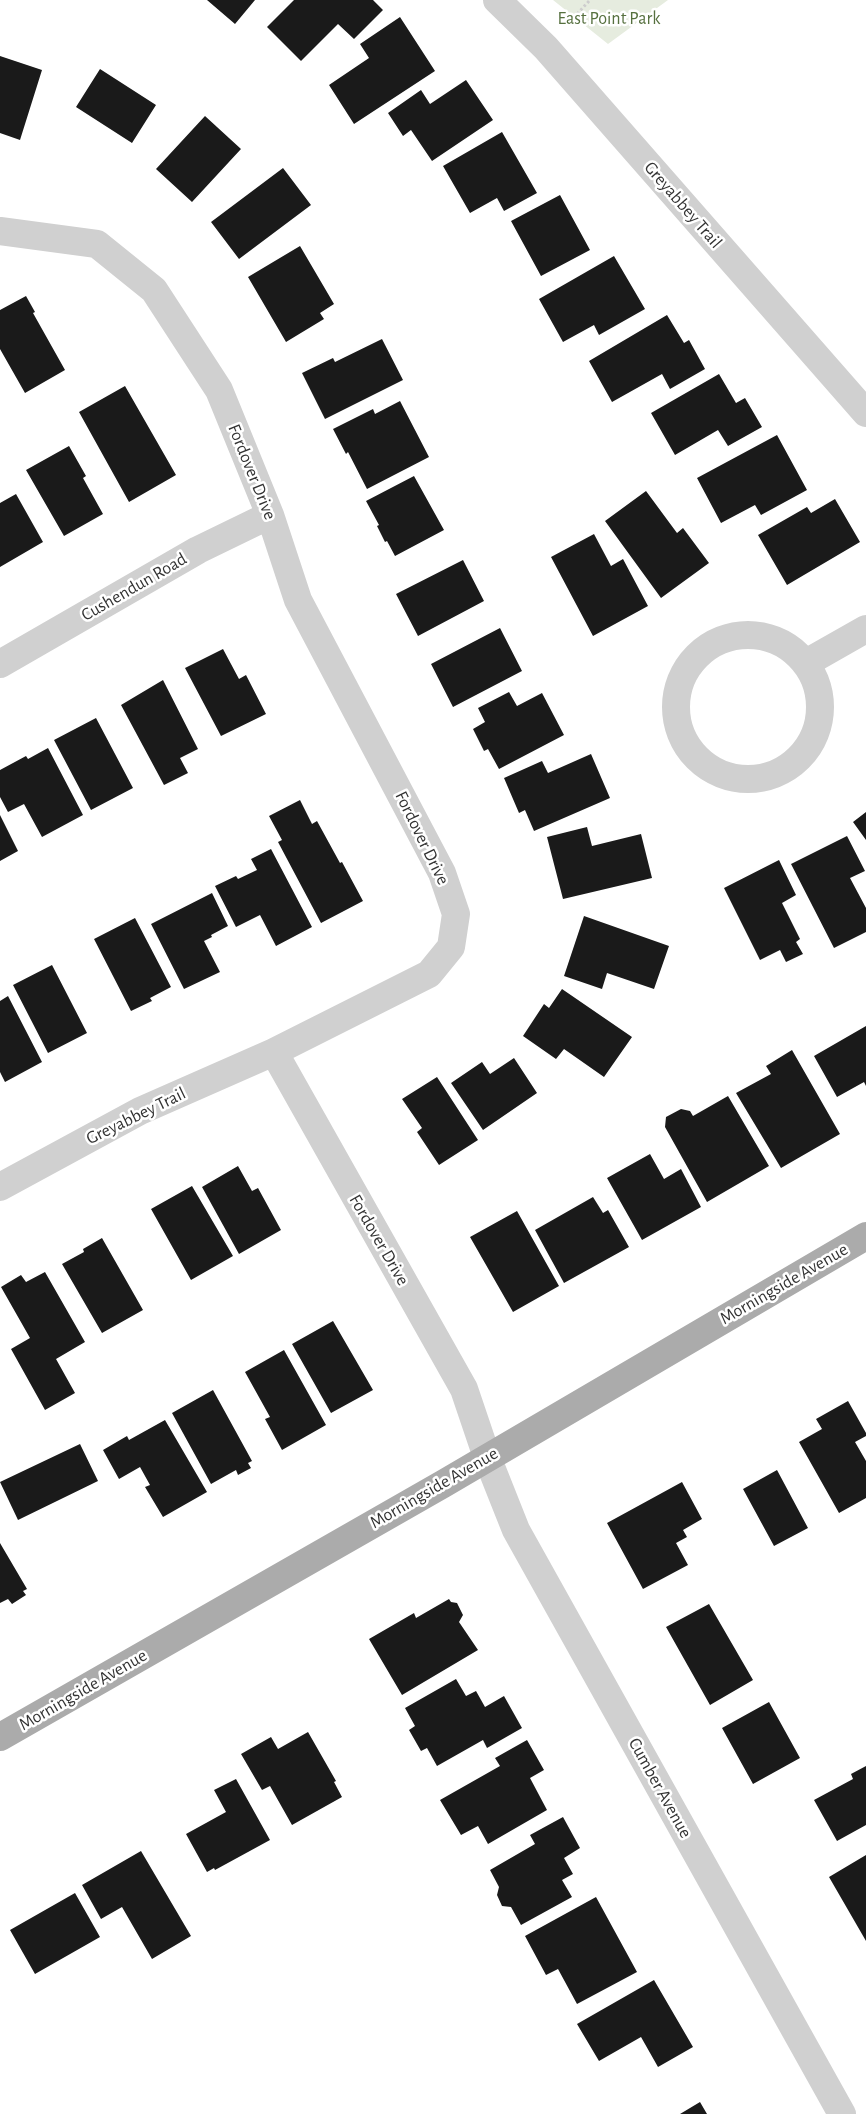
<!DOCTYPE html>
<style>
body{margin:0}
canvas{display:block;background:#fff}
</style>
<canvas width="866" height="2114"></canvas>
<script>
const c = document.querySelector('canvas').getContext('2d');
c.lineJoin = 'round';
function fill(path, color) { c.fillStyle = color; c.fill(path, 'evenodd'); }
function stroke(path, color, width, dash) { c.strokeStyle = color; c.lineWidth = width; c.lineCap = dash ? 'butt' : 'round'; c.setLineDash(dash || []); c.stroke(path); }
function write(font, color, halo, rows, align = 'center') {
  c.font = font + ' "Alegreya Sans",sans-serif'; c.lineWidth = 5; c.setLineDash([]); c.textBaseline = 'middle'; c.strokeStyle = halo; c.fillStyle = color; for (const [text, x, y, turn = 0] of rows) {
    c.save(); c.translate(x, y); c.rotate((+turn || 0) * Math.PI / 180); c.textAlign = isNaN(turn) ? turn : align; if (halo) c.strokeText(text, 0, 0); c.fillText(text, 0, 0); c.restore();
  }
}
const green = new Path2D(`
 M553,0H668L608,44Z`);
const building = new Path2D(`
 M207,0H255L235,24Z
 M294,0H373L383,10L354,39L338,24L301,61L267,27Z
 M400,17L435,71L354,124L329,85L369,58L360,44Z
 M0,56L42,70L20,140L0,133Z
 M100,69L156,105L132,143L76,107Z
 M466,80L493,120L432,161L411,130L403,136L388,113L421,90L430,104Z
 M205,116L241,149L192,202L156,169Z
 M502,132L537,193L504,211L497,198L470,213L443,166Z
 M283,168L311,205L239,259L211,222Z
 M560,195L590,250L541,276L511,221Z
 M300,246L334,304L320,313L324,319L286,342L248,277Z
 M614,256L645,309L599,335L594,325L563,342L539,299Z
 M26,296L35,312L33,313L65,370L25,393L0,349V310Z
 M667,315L684,343L689,340L705,369L670,389L662,374L612,402L589,361Z
 M382,339L403,380L325,419L302,373L333,358L335,362Z
 M719,374L736,403L745,398L762,427L728,446L718,430L675,455L651,413Z
 M125,386L176,475L129,502L79,412Z
 M400,401L429,457L367,489L348,452L346,454L333,429L373,409L375,414Z
 M777,435L807,490L761,515L755,505L721,523L697,478Z
 M69,446L86,476L83,478L103,514L64,536L26,470Z
 M414,476L444,530L395,556L387,541L385,542L377,526L379,525L366,501Z
 M646,491L677,533L683,528L709,563L661,598L605,521Z
 M16,494L43,542L0,567V503Z
 M835,499L860,542L787,585L758,535L807,507L811,513Z
 M594,534L611,566L623,559L648,606L593,636L551,557Z
 M463,560L484,601L418,636L396,594Z
 M500,628L522,671L453,707L431,664Z
 M223,649L239,679L246,675L266,714L221,736L185,668Z
 M163,680L198,749L180,758L188,773L164,785L121,705Z
 M509,692L517,706L542,693L564,735L499,769L488,749L484,751L473,729L485,722L478,708Z
 M96,718L133,788L91,810L54,740Z
 M48,748L83,815L42,837L24,804L8,812L0,797V770L26,756L28,759Z
 M591,754L610,798L534,831L525,810L519,813L504,778L542,761L548,773Z
 M300,800L312,824L317,821L340,863L342,862L363,901L321,923L278,842L282,840L269,816Z
 M866,812V840L853,822Z
 M0,815L18,851L0,861Z
 M587,827L592,846L641,834L652,878L563,899L547,837Z
 M847,836L865,871L850,878L866,908V932L834,948L791,864Z
 M271,849L312,927L276,946L260,915L236,927L215,886L236,876L238,879L257,870L251,859Z
 M779,860L796,895L782,903L800,939L796,942L803,954L786,962L780,950L760,960L724,888Z
 M212,893L228,926L211,935L212,937L204,941L220,972L184,989L151,924Z
 M584,916L669,946L654,989L607,973L602,989L564,976Z
 M135,918L171,987L150,998L152,1001L131,1011L94,939Z
 M52,965L87,1033L48,1053L13,985Z
 M562,989L632,1037L604,1077L564,1049L556,1059L523,1036L544,1004L549,1008Z
 M8,996L42,1062L5,1082L0,1072V1001Z
 M866,1026V1086L864,1082L837,1097L814,1056Z
 M792,1050L840,1134L781,1168L736,1093L771,1074L766,1066Z
 M514,1058L537,1093L483,1130L451,1083L482,1062L490,1074Z
 M437,1077L478,1140L439,1165L417,1132L422,1128L402,1099Z
 M728,1096L769,1166L707,1202L665,1127L666,1117L681,1109L690,1111L693,1116Z
 M650,1154L664,1179L681,1169L701,1207L642,1240L607,1178Z
 M238,1166L252,1191L258,1188L281,1230L239,1254L202,1187Z
 M192,1186L233,1256L191,1280L151,1209Z
 M593,1197L603,1213L608,1210L629,1247L564,1283L535,1230Z
 M517,1211L559,1286L513,1312L470,1237Z
 M102,1238L143,1310L102,1333L62,1264L84,1252L83,1249Z
 M45,1272L85,1342L56,1359L75,1393L45,1410L11,1349L30,1338L1,1287L21,1275L26,1282Z
 M333,1321L373,1390L331,1413L292,1344Z
 M284,1350L326,1425L282,1450L265,1419L270,1417L245,1372Z
 M213,1390L252,1461L248,1463L251,1468L238,1475L236,1470L211,1484L172,1413Z
 M848,1401L866,1433V1436L855,1442L866,1461V1498L839,1513L799,1442L822,1429L816,1419Z
 M165,1420L207,1492L163,1517L145,1487L150,1485L140,1467L119,1479L103,1450L127,1436L129,1440Z
 M80,1444L98,1481L18,1520L0,1482Z
 M777,1470L808,1528L774,1546L743,1489Z
 M682,1482L702,1519L683,1530L687,1537L676,1543L688,1565L643,1589L607,1523Z
 M0,1543L27,1589L23,1591L26,1595L12,1604L8,1599L0,1603Z
 M449,1599L451,1602L457,1603L463,1615L459,1622L478,1650L402,1695L369,1639L414,1613L416,1618Z
 M709,1604L753,1680L710,1705L666,1627Z
 M456,1679L466,1696L476,1691L485,1707L504,1696L522,1728L487,1748L483,1740L437,1766L427,1748L421,1751L409,1730L415,1726L405,1708Z
 M769,1702L800,1758L753,1784L722,1728Z
 M308,1732L336,1781L334,1782L342,1797L292,1825L270,1786L262,1790L241,1754L271,1737L278,1749Z
 M527,1740L544,1770L530,1778L547,1810L488,1844L478,1826L461,1835L440,1800L500,1766L495,1758Z
 M866,1766V1825L837,1841L814,1800L853,1779L851,1774Z
 M236,1779L270,1840L215,1870L214,1868L207,1872L186,1834L226,1812L214,1790Z
 M563,1817L580,1848L564,1858L573,1874L562,1880L572,1897L521,1925L511,1907L502,1906L497,1895L499,1887L490,1870L535,1844L530,1835Z
 M141,1851L191,1936L152,1959L122,1907L101,1919L82,1885Z
 M866,1855V1941L829,1877Z
 M75,1893L100,1937L35,1974L10,1930Z
 M596,1897L637,1972L577,2004L558,1969L546,1975L525,1936Z
 M654,1980L693,2047L658,2067L641,2037L599,2061L577,2024Z
 M700,2102L707,2114H680Z`);
const path = new Path2D(`
 M567,25L590,0`);
const minor = new Path2D(`
 M497,0L546,48L866,413
 M0,231L97,244L154,290L219,390L270,515L298,600L442,873L456,914L451,947L429,974L274,1052L464,1389L487,1457L516,1530L842,2114
 M676 707a72 72 0 1 1 144 0a72 72 0 1 1-144 0Z
 M806,663L866,629
 M0,664L198,550L270,515
 M0,1187L140,1111L274,1052`);
const major = new Path2D(`
 M0,1737L443,1484L866,1236`);
const parkNames = [
 ["East Point Park",609,19]
];
const streetNames = [
 ["Greyabbey Trail",683,205,49],
 ["Fordover Drive",252,472,68],
 ["Cushendun Road",134,587,-30],
 ["Fordover Drive",422,838,64],
 ["Greyabbey Trail",136,1116,-26],
 ["Fordover Drive",379,1240,60],
 ["Morningside Avenue",784,1284,-30],
 ["Morningside Avenue",434,1488,-30],
 ["Morningside Avenue",83,1690,-30],
 ["Cumber Avenue",660,1788,61]
];
fill(green, '#e6ecdf');
fill(building, '#1a1a1a');
stroke(path, '#cdcdcd', 3, [2.5, 2.5]);
stroke(minor, '#d0d0d0', 28);
stroke(major, '#ababab', 28);
write('18px', '#56703f', '#fff', parkNames);
write('18px', '#333', '#fff', streetNames);
</script>
